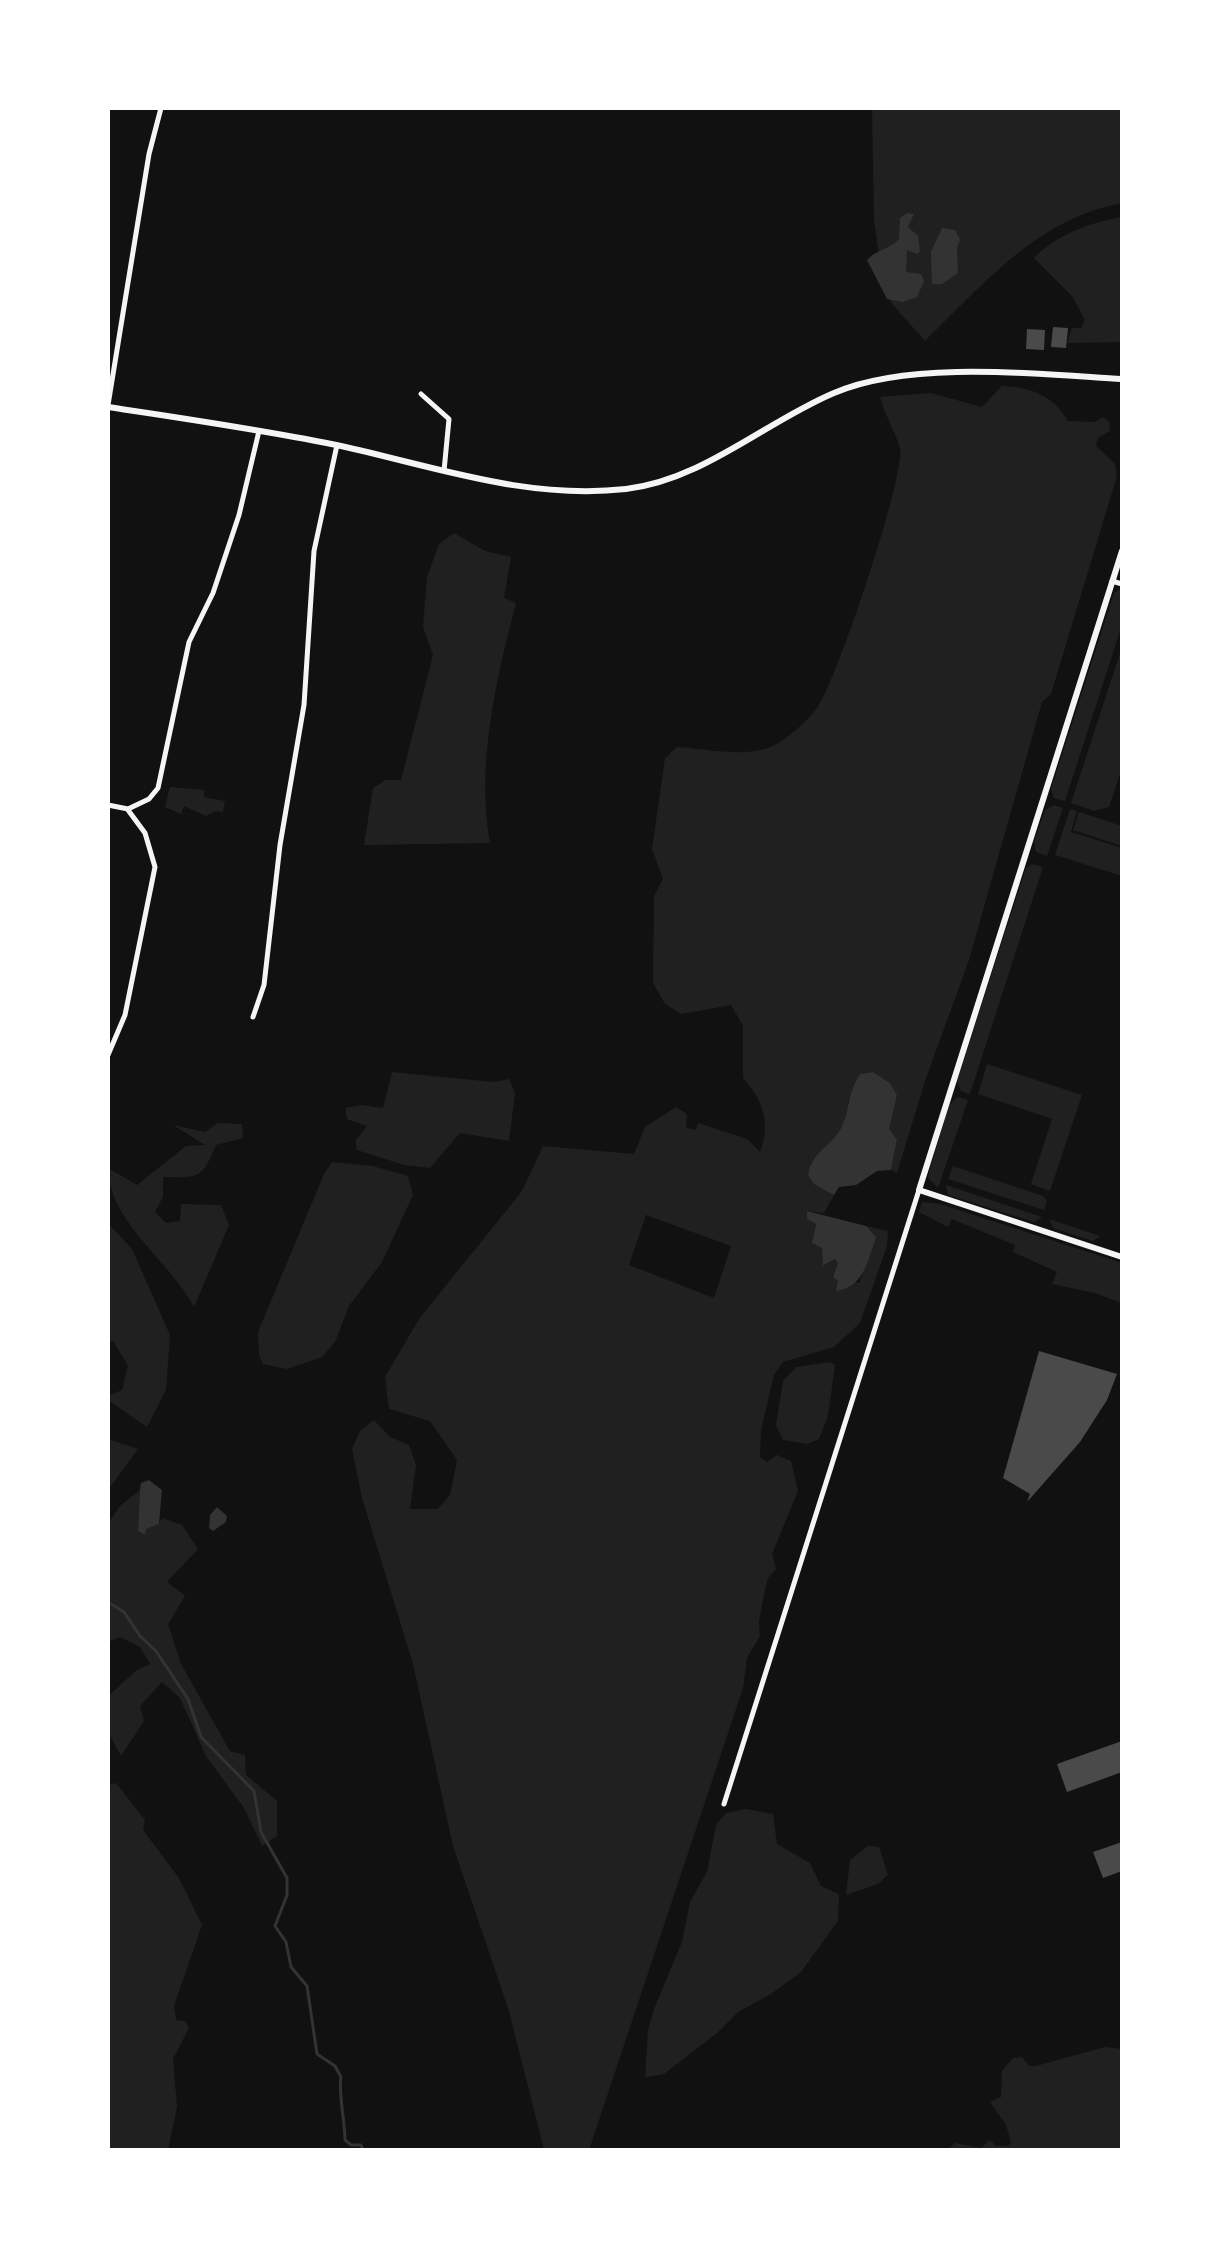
<!DOCTYPE html>
<style>
body{margin:0}
#map{position:relative;width:1230px;height:2258px;overflow:hidden;background:#111;font-family:Manrope,sans-serif}
canvas{display:block}
.frame{position:absolute;inset:0;border:110px solid #fff;pointer-events:none}
</style>
<div id="map">
<canvas width="1230" height="2258"></canvas>
<div class="frame"></div>
</div>
<script>
const c = document.querySelector('canvas').getContext('2d');
c.lineJoin = 'round';
function fill(path, color) { c.fillStyle = color; c.fill(path, 'evenodd'); }
function stroke(path, color, width, dash) { c.strokeStyle = color; c.lineWidth = width; c.lineCap = dash ? 'butt' : 'round'; c.setLineDash(dash || []); c.stroke(path); }
const green = new Path2D(`
 M872,108H1122V203C1037,219 985,283 925,341L892,304L883,282L874,221Z
 M1122,217V342L1067,343L1072,328H1081L1085,320L1072,296L1034,258C1057,234 1090,223 1122,217Z
 M1002,386C1030,387 1053,395 1068,421L1095,422L1103,417L1109,421L1110,431L1098,438L1096,446L1115,464L1117,476L1051,694L1042,702L969,960L925,1081L897,1173L891,1170L897,1141L888,1129L897,1095L890,1083L873,1072L860,1074C845,1096 851,1108 841,1128C831,1147 811,1152 808,1175L814,1183L834,1195L824,1213L808,1211L816,1223L813,1238L823,1248L824,1266L836,1259L838,1263L833,1277L859,1283L872,1250L866,1226L888,1231L887,1246L860,1323L834,1347L783,1362L774,1375L761,1430L760,1457L767,1462L777,1455L791,1461L798,1491L772,1554L776,1569L768,1578L765,1590L759,1621L760,1636L747,1658L743,1688L590,2147L588,2150H544L509,2011L453,1846L413,1664L362,1498L352,1449L360,1431L374,1420L390,1437L409,1445L416,1465L410,1509H438L450,1495L457,1460L430,1421L389,1409L385,1377L419,1319L522,1191L543,1146L634,1154L645,1127L676,1107L687,1114L686,1128L696,1130L698,1123L747,1139L760,1152C771,1123 763,1100 743,1078V1026L731,1005L681,1014L665,1004L653,983L654,896L663,879L652,849L665,758L677,747C705,749 741,757 768,748C785,742 810,719 819,705C838,675 905,478 900,448C897,436 884,413 880,397L931,393L982,407ZM646,1215L731,1246L714,1298L629,1265Z
 M454,533L485,551L511,557L504,598L516,603C496,679 476,765 490,843L364,845L373,788L386,780H401L433,655L423,627L427,577L439,544Z
 M1122,588V625L1065,801L1054,798L1051,789L1114,593Z
 M1122,647V768L1109,807L1094,811L1071,803Z
 M170,787L204,790V797L225,801L223,812L215,811L206,816L184,806L181,814L165,807Z
 M1054,805L1063,808L1047,856L1036,852L1034,843L1045,810Z
 M1070,809L1077,811L1071,832L1122,848V876L1055,855Z
 M1079,812L1122,826V846L1073,830Z
 M1032,864L1043,867L970,1094L961,1091L957,1081L1026,868Z
 M987,1064L1082,1095L1050,1191L1031,1184L1052,1119L978,1094Z
 M392,1072L494,1082L509,1079L515,1093L509,1141L460,1133L430,1168L404,1165L357,1150L355,1141L367,1126L347,1119L345,1108L362,1105L383,1108Z
 M958,1097L968,1100L938,1188L928,1178L929,1172L949,1105Z
 M218,1123L242,1124L243,1138L216,1145C202,1179 199,1178 163,1177V1197L155,1212L166,1223L180,1221L181,1204L221,1205L229,1225L194,1307C171,1262 108,1221 108,1168L137,1185L186,1146L205,1145L173,1125L205,1132Z
 M332,1162L373,1166L408,1176L413,1195L382,1262L349,1306L335,1342L322,1357L287,1369L263,1364L259,1355L258,1332L324,1174Z
 M953,1166L1043,1196L1047,1201L1044,1210L948,1179Z
 M946,1185L1042,1217L1034,1222L948,1195Z
 M922,1202L940,1204L1122,1263V1303L1095,1293L1052,1284L1057,1272L1013,1252L1015,1245L952,1219L948,1227L919,1212Z
 M1049,1219L1100,1236L1093,1241L1053,1228Z
 M108,1223L132,1249L170,1335L166,1390L147,1427L108,1400V1396L122,1390L128,1366L113,1341L108,1342Z
 M831,1362L835,1365L828,1416L819,1439L807,1444L783,1440L776,1425L783,1381L796,1367Z
 M108,1439L138,1449L108,1490Z
 M140,1490L138,1531L159,1524L162,1518L182,1525L198,1549L167,1582L185,1596L168,1624L181,1664L230,1751L245,1755L246,1775L277,1801V1836L262,1846L244,1808L206,1756L180,1698L162,1682L140,1706L144,1721L121,1756L108,1732V1696L137,1670L150,1664L140,1647L120,1637L108,1642V1523L121,1505Z
 M116,1783L145,1820L143,1830L179,1878L202,1925L174,2006L176,2020L185,2021L189,2028L173,2059L177,2107L168,2150H108V1785Z
 M746,1809L773,1814L777,1844L810,1863L821,1886L839,1894L838,1921L801,1972L771,1994L738,2012L717,2033L664,2074L645,2077L648,2030L654,2009L682,1942L690,1902L707,1872L716,1825L726,1813Z
 M868,1846L879,1847L888,1875L878,1884L846,1895L850,1860Z
 M1105,2047L1122,2049V2150H947L955,2143L981,2148L990,2140L996,2146H1008L1011,2142L1006,2125L990,2102L1001,2097L1002,2071L1013,2058L1022,2057L1029,2066H1036Z`);
const water = new Path2D(`
 M907,213L914,214L908,227L918,236L920,251L917,254L907,250L906,272L921,274L924,281L917,297L903,302L887,299L867,260C879,248 889,250 899,239L900,218Z
 M942,228L955,230L960,240L957,248L958,273L942,284H932L931,252Z
 M873,1072L890,1083L897,1095L889,1129L897,1140L891,1170L877,1171L856,1185L839,1187L834,1195L814,1184L808,1175C811,1152 831,1147 841,1128C851,1108 846,1095 860,1074Z
 M807,1211L866,1226L876,1237C868,1261 864,1287 836,1291L838,1281L833,1277L838,1263L835,1259L823,1266L822,1248L812,1243L816,1224L807,1219Z
 M149,1480L162,1490L159,1524L146,1529L145,1535L138,1531L140,1490L141,1483Z
 M217,1507L227,1516L226,1522L213,1531L209,1528L210,1515Z`);
const stream = new Path2D(`
 M108,1602L124,1612L140,1636L156,1651L188,1699L201,1737L254,1791L261,1832L287,1878V1895L275,1926L286,1942L291,1967L307,1986L317,2054L335,2066L341,2077C338,2091 345,2122 345,2140L351,2145H361L363,2150`);
const building = new Path2D(`
 M1053,327L1068,328L1066,348L1051,347Z
 M1027,329L1045,330L1044,350L1026,349Z
 M1039,1351L1117,1374L1107,1400L1080,1442L1027,1502L1030,1494L1003,1478Z
 M1122,1741V1772L1067,1792L1057,1764Z
 M1122,1842V1871L1103,1878L1093,1852Z`);
const minor = new Path2D(`
 M421,394L449,419L444,471
 M108,405L149,154L161,108
 M1112,581L1122,584
 M108,805L128,809
 M128,809L149,799L158,788L189,642L213,593L239,515L259,431
 M253,1017L264,985L280,845L304,705L314,551L337,445
 M108,1055L125,1015L155,867L145,833L128,810
 M724,1804L919,1190`);
const tertiary = new Path2D(`
 M108,407C186,419 264,430 341,446C436,467 527,500 626,489C703,480 765,422 834,393C910,360 1039,374 1122,379
 M1122,551L919,1190L1122,1257`);
fill(green, '#202020');
fill(water, '#333');
stroke(stream, '#333', 3);
fill(building, '#4a4a4a');
stroke(minor, '#f5f5f5', 5);
stroke(tertiary, '#f5f5f5', 6);
</script>
